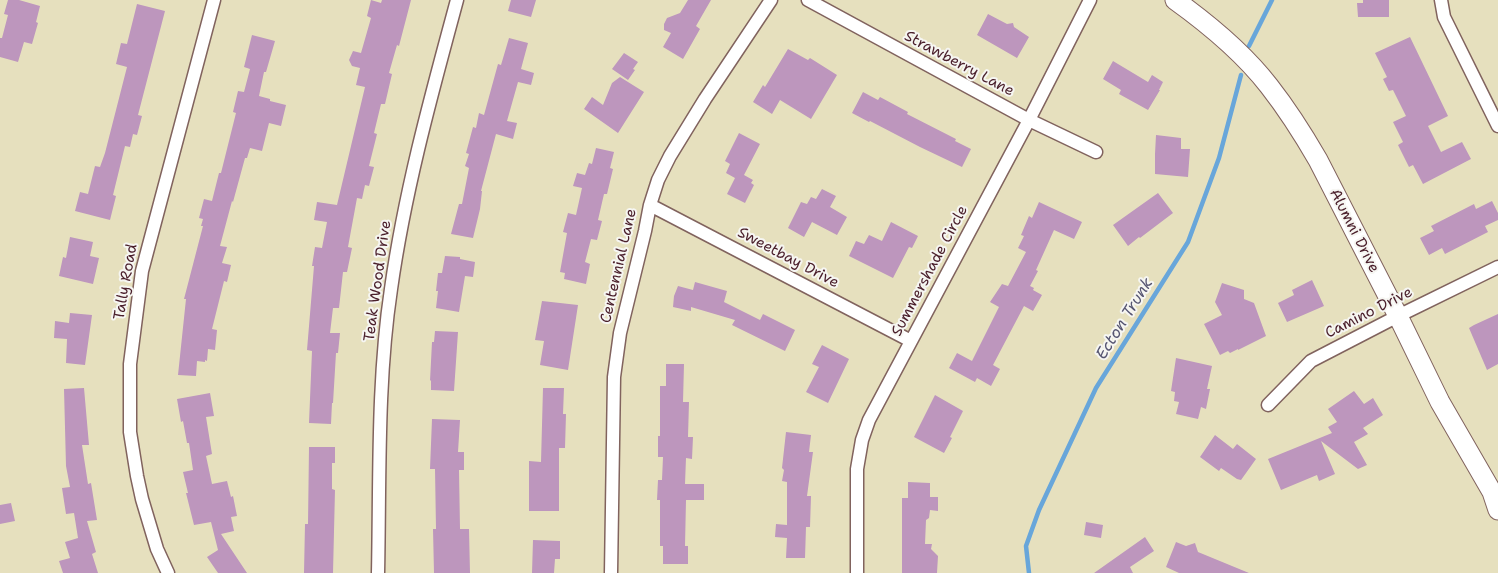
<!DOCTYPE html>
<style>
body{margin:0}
canvas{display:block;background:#e6e0be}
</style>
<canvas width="1498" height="573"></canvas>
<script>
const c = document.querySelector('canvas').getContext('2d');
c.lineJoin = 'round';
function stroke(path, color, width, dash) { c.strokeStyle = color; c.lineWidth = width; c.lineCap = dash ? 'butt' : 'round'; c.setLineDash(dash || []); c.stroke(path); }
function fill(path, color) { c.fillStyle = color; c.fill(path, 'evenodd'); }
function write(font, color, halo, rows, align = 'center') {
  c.font = font + ' "Shantell Sans",sans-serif'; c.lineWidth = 4; c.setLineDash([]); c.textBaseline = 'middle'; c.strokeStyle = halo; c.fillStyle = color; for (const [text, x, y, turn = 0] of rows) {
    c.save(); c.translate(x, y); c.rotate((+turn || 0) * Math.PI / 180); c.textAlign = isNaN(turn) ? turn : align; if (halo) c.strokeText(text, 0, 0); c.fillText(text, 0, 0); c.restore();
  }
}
const stream = new Path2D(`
 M1249,46L1272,0
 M1029,573L1026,546L1039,510L1096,388L1188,242L1219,158L1241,75`);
const building = new Path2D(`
 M8,0H19L40,6L36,22L38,23L32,44L24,42L18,62L0,57V38H2L8,15L4,14Z
 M371,0L381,3L382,0H411L399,46L397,45L389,73L392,74L385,104H381L374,133L377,134L369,166L374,167L369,186L365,185L362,199L357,198L348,247L352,248L347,272H343L339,308H333L330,333H340L338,353H336L333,403H332L331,424L309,423L312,351L307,350L314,266H312L315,247L322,248L327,222L314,220L317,202L337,205L365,87L356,85L360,68L352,66L349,60L353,51L361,53L371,18L367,16Z
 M511,0H536L531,17L508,11Z
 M688,0H711L696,26L700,29L683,59L663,47L671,33L664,30V24L667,18L680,13Z
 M1363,0H1389V17H1358L1357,3H1363Z
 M137,4L165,11L138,115L142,116L137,135L133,134L130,147L125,146L113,195L116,196L110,220L75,211L80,192L88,194L95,166L100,167L105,153L127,67L116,64L121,43L127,44Z
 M988,14L1007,24L1013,23L1014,27L1029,37L1017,58L977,35Z
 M252,35L275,41L266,72H264L259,96L270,99V101L286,105L281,126L269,123L262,151L250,148L247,158H245L233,202L232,201L220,246L227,247L222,263L231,265L227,282L224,281L212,329L217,330L215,350L208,349L207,361L205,360V362L197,361L196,376L178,375L186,299H184L203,226H201L203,219L199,218L204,199L212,201L219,173H221L236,113L233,112L238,91L244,92L250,69L244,67Z
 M1410,37L1448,116L1428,126L1441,152L1462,142L1471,159L1423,184L1413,165L1409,167L1398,145L1403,142L1393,122L1406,116L1393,90L1389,91L1383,79L1387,77L1375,53Z
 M509,38L528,43L521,69L534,73L531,85L518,82L507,121L517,123L513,139L496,134L481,191H482L480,209L473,238L451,234L459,204H462L469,168L465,166L469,154L466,153L473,127L476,128L479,113L484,115L498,64L501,65Z
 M788,49L808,60L810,58L837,75L811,119L780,100L772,114L753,102L763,85L765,87Z
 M624,53L638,62L633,69L635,70L628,80L612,69Z
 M1113,61L1148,82L1152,75L1163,82L1159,90H1160L1148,110L1119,94L1121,90L1103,79Z
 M620,77L644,92L618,133L584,109L592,97L603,105L612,83Z
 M863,92L878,100L880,97L908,112L907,114L956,139L955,141L971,149L962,167L920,147L870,121L869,122L852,113Z
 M739,133L760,144L744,175L753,180L751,183L754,185L745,203L727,194L735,178L726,173L730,164L725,161Z
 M1156,135L1181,138V149H1190L1188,177L1155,174V154Z
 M596,148L614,152L610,168L613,169L607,194H604L598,220L602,221L597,240L591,239L585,262L590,264L586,284L564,279L565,273L560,272L567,233L563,232L568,213L576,215L582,188L573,186L577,173L585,175L589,163L592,164Z
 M822,189L836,196L830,207L847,217L837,235L812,222L804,237L788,228L801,202L807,204L811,197L816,199Z
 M1158,193L1173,213L1140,238L1139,237L1128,246L1113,225Z
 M1492,201L1498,213V220L1485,226L1488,232L1445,254L1442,248L1429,255L1420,238L1434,231L1431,226L1474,204L1476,209Z
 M1039,202L1082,222L1074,239L1054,230L1036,270L1038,271L1030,286L1034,288L1033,290L1042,295L1033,311L1024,306L993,365L1000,369L991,386L977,378L975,382L949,368L957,353L972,361L999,307L990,302L1002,284L1008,286L1026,252L1018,248L1024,236L1021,235L1029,216L1032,218Z
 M891,222L918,236L912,248L909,247L893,278L849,256L856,241L864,244L869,235L882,241Z
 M70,237L93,242L90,256L99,258L93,284L59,276L63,257L66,258Z
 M445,256L460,257V259L475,262L473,277L465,276L459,312L436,308L438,291H436L438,273H442Z
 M1312,280L1324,306L1287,322L1278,303L1294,295L1292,290Z
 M695,282L727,291L724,302L760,320L763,314L795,330L785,351L732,325L735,320L691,307V311L673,307L674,296L678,286L693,290Z
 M1222,283L1244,290V299L1254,303L1266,336L1238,350V349L1230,353L1228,351L1220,355L1204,324L1222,315L1215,302Z
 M542,301L578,305L568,370L540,365L544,341L535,340Z
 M70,313L92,315L85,365L66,363L67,339L54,338L55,321L69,323Z
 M1498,314V364L1487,370L1469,328L1474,325Z
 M435,331L458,332L454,391L431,390V380L430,381L432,342H434Z
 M822,345L849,359L828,403L806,392L819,367L812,364Z
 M1176,358L1212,366L1207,389H1210L1206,409L1201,407L1198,419L1176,414L1179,402L1174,401L1175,392L1171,391Z
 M666,364H684L683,402H689L688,437H693L692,459L686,458L685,484H704V500H686L685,546H688V564H663V546H660V500H657L658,480H662L663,457H658V436H660V386H666Z
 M84,388L89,445H82L88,484L91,483L97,520L87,521L96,552L92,554L98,573H63L59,561L70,558L65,542L78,538L74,513L66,514L62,488L70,487L66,466L64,389Z
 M543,388H564L563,414H566L565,448H559V511H529V461L541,462Z
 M1354,391L1364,404L1373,398L1383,415L1363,428L1368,434L1354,442L1367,465L1358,469L1321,441L1335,474L1319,481L1317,475L1281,490L1268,459L1332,433L1328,427L1337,422L1328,409Z
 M210,393L214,416L206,417L212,454L206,456L212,484L227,481L231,497L233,496L237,516L231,517L234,531L221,534L247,573H218L207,557L218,550L211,522L194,525L186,493H188L183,472L193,470L189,443H187L183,421L181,422L177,399Z
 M935,395L963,411L950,437L952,438L944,453L914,437Z
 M432,419L460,420L458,452H464V470H459L460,529H469L470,573H434L433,529H436L435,469H430Z
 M786,432L811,435L809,452H813L807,496H811L810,527H806L805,558H786L787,538L775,537L776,524L787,525V482L782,481L784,470L782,468Z
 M1215,435L1233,449L1237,444L1256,459L1241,480L1237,479L1221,468L1219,471L1200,457Z
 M309,447H335V463H332V489L335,490L333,573H304L305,524H308Z
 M908,482L930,483V497H938V511L930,510L929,518L926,520L925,544H932L931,549L938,556L937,573H902V498H908Z
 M11,503L15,521L0,524V505Z
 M1086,522L1103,525L1101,538L1084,535Z
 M1145,537L1154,551L1130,567L1133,573H1094Z
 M533,540L560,541V559H555L554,573H532Z
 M1176,542L1186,546L1195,543L1198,552L1249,573H1179L1166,567Z`);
const minor = new Path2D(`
 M808,0L1029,120L1096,152
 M1441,0L1444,17L1498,126
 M650,205L911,341
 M1268,405L1311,361L1398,316L1498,267
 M168,573L157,549L142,499L137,476L130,432V364L142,271L214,0
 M378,573C380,478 377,382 391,289C405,190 431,96 457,0
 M611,573L614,377L620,333L645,231L650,205L658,180L670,156L705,99L771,0
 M857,573V469L862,440L869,420L1029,120L1090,0`);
const secondary = new Path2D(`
 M1175,0C1207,23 1245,55 1269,86C1287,109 1303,134 1318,160L1398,316L1440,402L1492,492L1498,510`);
const streetNames = [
 ["Strawberry Lane",959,64,28],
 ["Alumni Drive",1354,231,63],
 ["Sweetbay Drive",788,258,28],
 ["Centennial Lane",619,266,-77],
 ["Summershade Circle",930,271,-62],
 ["Teak Wood Drive",378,281,-82],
 ["Tally Road",126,282,-80],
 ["Camino Drive",1369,313,-27]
];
const waterNames = [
 ["Ecton Trunk",1125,319,-58]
];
stroke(stream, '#68a6da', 4.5);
fill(building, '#bd96bd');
stroke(minor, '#81635e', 15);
stroke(secondary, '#81635e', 21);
stroke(minor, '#fff', 12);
stroke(secondary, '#fff', 19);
write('15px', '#4a1f2b', '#f6f6f2', streetNames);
write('italic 16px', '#565571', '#f6f6f2', waterNames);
</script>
